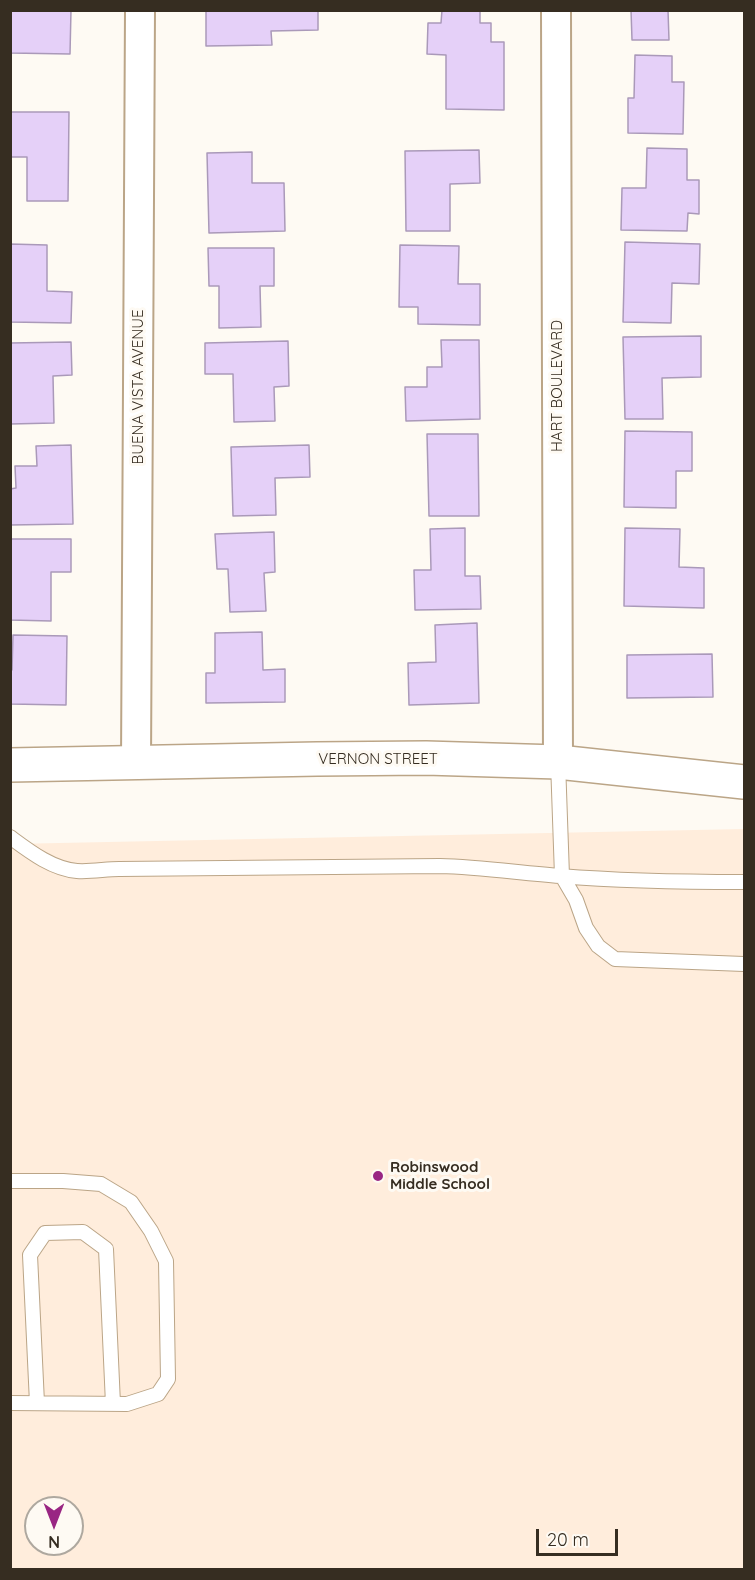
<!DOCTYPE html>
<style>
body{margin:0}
#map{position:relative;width:755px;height:1580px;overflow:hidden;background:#fefaf3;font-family:Quicksand,sans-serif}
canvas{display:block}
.frame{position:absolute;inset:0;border:12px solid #362d21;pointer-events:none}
.north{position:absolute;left:24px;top:1496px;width:60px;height:60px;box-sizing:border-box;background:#fefaf3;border:2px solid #aea89f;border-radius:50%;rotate:180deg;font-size:16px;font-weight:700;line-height:24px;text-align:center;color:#362d21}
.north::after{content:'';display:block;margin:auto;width:21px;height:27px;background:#992683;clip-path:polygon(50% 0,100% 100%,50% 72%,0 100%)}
.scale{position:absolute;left:536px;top:1529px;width:82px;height:27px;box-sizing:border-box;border:3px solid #362d21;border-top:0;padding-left:8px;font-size:18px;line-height:21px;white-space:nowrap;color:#362d21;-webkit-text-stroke:4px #fefaf3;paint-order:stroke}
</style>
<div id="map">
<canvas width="755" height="1580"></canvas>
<div class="frame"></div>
<div class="north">N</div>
<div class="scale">20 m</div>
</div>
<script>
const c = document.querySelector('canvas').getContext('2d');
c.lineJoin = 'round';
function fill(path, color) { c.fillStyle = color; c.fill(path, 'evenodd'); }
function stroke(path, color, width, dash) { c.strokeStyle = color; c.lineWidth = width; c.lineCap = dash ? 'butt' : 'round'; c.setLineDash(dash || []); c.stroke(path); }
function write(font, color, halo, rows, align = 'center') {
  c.font = font + ' Quicksand,sans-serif'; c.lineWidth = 6; c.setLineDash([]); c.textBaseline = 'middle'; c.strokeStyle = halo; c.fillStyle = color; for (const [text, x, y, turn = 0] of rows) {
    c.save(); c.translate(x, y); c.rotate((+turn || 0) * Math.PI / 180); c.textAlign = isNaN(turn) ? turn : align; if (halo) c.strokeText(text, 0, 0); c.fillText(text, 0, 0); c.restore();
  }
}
const education = new Path2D(`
 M744,829V1569H11L10,844ZM36,1508H72V1544H36Z`);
const building = new Path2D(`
 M10,10H71L70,54L10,53Z
 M206,10H318V30L271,31L272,45L206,46Z
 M442,10H480V23H491V42H504V110L446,109V55L427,54L428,23H441Z
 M631,10H668L669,40H632Z
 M635,55L672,56V82H684L683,134L628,133V98H634Z
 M10,112H69L68,201H27V157H10Z
 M647,148L687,149V180H699V214L688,213L687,231L621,230L622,188H646Z
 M479,150L480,183L450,184V231H406L405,151Z
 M252,152V183H284L285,231L209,233L207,153Z
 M625,242L700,244L699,284L672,283L671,323L623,322Z
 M10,244L47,245V291L72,292L71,323L10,322Z
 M400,245L459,246L458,284H480V325L418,324V307H399Z
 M208,248H274V286H260L261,327L219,328V286H209Z
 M701,336V377L662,378L663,419H625L623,337Z
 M441,340H479L480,419L406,421L405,387H427V367H442Z
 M288,341L289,386L274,387L275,421L234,422L233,374H205V343Z
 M71,342L72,375L53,376L54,423L10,424V343Z
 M625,431L692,432V471H676V508L624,507Z
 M427,434H478L479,516H429Z
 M71,445L73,524L10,525V489L16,488L15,466H37L36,446Z
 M309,445L310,477L275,478L276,515L233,516L231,447Z
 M465,528V576H480L481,609L415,610L414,570H431L430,529Z
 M625,528L680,529L679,567L704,568V608L624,606Z
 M274,532L275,572L264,573L266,611L230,612L228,569H217L215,534Z
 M10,539H71V572H51V621L10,620Z
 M477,623L479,703L409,705L408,663L436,662L435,625Z
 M262,632L263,670L285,669V702L206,703V673H215V633Z
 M13,635L67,636L66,705L10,704V670H12Z
 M712,654L713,697L627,698V655Z`);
const service = new Path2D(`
 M558,762L562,876L576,900L586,928L598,946L615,959L744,964
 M10,837C29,851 52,869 77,871C91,872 106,869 119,869L440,866C480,867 520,873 560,876C621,881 683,882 744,882
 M10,1181H63L101,1184L131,1202L151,1231L166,1261L168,1379L158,1394L127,1404L10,1403
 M37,1403L30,1255L45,1233L83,1232L106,1249L113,1404`);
const minor = new Path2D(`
 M556,10L558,762
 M136,763L140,10`);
const tertiary = new Path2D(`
 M10,765L317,759L426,758L558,762L744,782`);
const markers = [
 [378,1176,6,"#992683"]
];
const streetNames = [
 ["HART BOULEVARD",557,386,-90],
 ["BUENA VISTA AVENUE",138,387,-90],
 ["VERNON STREET",378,759]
];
const poiNames = [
 ["Robinswood",390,1167],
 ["Middle School",390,1184]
];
fill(education, '#ffeddc');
fill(building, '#e5d0f8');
stroke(building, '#aa99b9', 1.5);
stroke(service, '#bba587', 16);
stroke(minor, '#bba587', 32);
stroke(tertiary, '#bba587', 36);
stroke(service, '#fff', 14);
stroke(minor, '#fff', 28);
stroke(tertiary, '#fff', 33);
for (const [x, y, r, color] of markers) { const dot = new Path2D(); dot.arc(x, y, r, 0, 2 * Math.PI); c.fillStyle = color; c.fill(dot); stroke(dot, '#fefaf3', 2); }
write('15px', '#362d21', '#fefaf3', streetNames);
write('bold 15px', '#362d21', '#fefaf3', poiNames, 'left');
</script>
